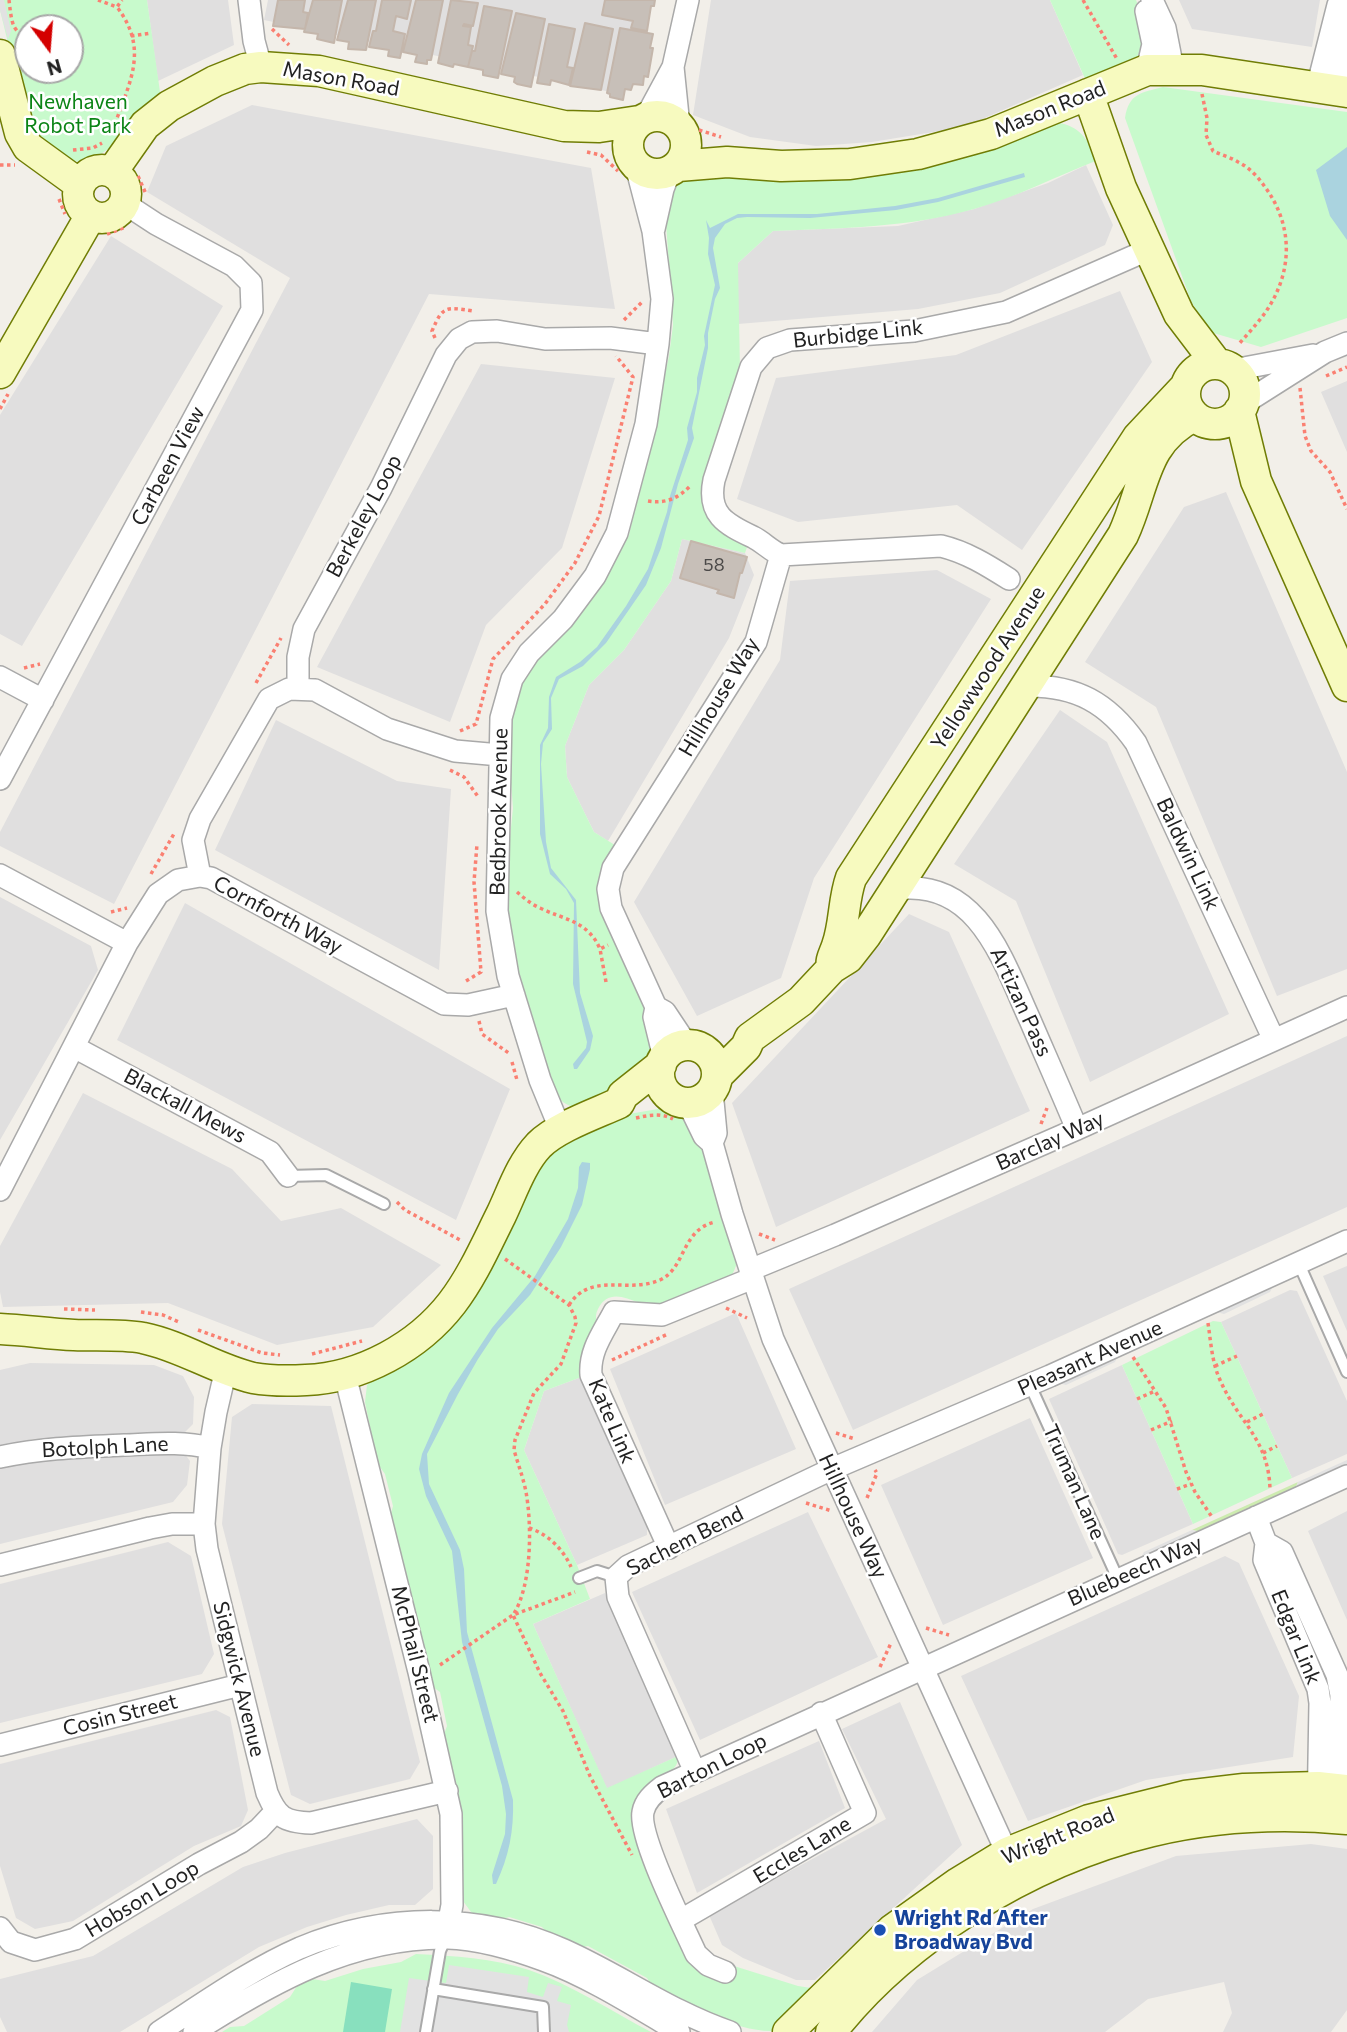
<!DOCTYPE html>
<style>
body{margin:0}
#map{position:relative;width:1347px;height:2032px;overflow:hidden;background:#f2efe9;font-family:Commissioner,sans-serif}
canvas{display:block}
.north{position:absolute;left:14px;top:14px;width:70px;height:70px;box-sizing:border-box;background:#fff;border:2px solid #a7a7a7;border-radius:50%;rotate:164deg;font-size:19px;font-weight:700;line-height:28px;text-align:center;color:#222}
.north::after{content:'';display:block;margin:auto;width:24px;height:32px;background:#d40000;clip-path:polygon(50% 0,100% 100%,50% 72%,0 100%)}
</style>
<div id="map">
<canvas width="1347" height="2032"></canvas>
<div class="north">N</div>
</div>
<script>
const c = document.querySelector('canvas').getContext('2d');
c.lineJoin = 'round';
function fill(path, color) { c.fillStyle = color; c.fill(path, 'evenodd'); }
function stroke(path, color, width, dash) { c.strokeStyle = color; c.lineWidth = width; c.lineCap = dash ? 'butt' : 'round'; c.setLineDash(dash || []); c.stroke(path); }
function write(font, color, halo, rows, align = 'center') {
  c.font = font + ' Commissioner,sans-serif'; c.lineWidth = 5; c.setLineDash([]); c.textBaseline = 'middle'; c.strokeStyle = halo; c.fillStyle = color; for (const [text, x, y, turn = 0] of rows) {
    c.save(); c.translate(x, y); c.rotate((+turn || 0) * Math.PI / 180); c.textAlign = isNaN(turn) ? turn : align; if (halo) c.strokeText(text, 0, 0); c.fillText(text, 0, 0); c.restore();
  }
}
const residential = new Path2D(`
 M147,0H228L234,45L158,81Z
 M268,0H648L630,83L606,91L264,20Z
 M711,0H1050L1083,75L964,127L872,142L816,146L750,137L693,115Z
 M1179,0H1320L1312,47L1192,29Z
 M252,105L591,168L615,309L429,294L114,904L0,846V832L290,278L147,192L166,146Z
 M1086,165L1113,225L1105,245L1000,293L918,309L738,324V263L773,231L898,226L974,209L1048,183Z
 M111,236L223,306L22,646L0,634V415Z
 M1120,291L1152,362L1022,550L957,505L798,522L737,499L776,378L956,355Z
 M481,364L615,378L562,548L486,625L450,722L317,667Z
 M1347,381V452L1321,392Z
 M1226,492L1347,772V969L1277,996L1156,707L1085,662L1184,507Z
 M682,539L745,553L754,575L729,638L608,841L594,832L567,777L565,746L589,685L624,650L671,581Z
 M937,570L991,599L814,878L781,978L697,1016L634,902L780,660L790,581Z
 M1060,710L1107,742L1229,1014L1090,1082L1016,901L954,864Z
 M276,720L397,781L451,789L439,970L215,850Z
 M0,897L91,946L98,970L0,1140Z
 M185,903L510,1089L456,1220L117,1040Z
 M909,914L949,932L1030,1111L776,1227L732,1103Z
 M1347,1036V1207L853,1430L789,1289Z
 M83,1093L232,1169L281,1221L341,1208L441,1265L373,1327L277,1345L168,1303L3,1307L0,1292V1246Z
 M1347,1266V1331L1323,1276Z
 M1290,1290L1297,1291L1347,1401V1454L1292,1478L1221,1322Z
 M736,1313L796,1449L665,1505L610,1369Z
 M30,1363L154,1365L183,1376L194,1397L193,1424L183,1434L33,1439L0,1447V1370Z
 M1122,1365L1193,1524L1122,1555L1118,1554L1049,1399Z
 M584,1376L647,1521V1535L577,1565L524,1450L544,1391Z
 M252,1404L331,1406L420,1762L410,1779L310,1804L291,1795L222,1524L232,1417Z
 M1030,1418L1093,1558L943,1625L881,1485Z
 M184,1453L190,1461L187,1485L173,1502L0,1544V1467L42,1457Z
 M1347,1511V1620L1308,1531Z
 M808,1512L878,1657L700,1740L632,1592Z
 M168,1542L191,1556L214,1654L202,1674L0,1723V1584Z
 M1225,1556L1239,1563L1299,1696L1293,1757L1146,1780L1028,1821L961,1676Z
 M605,1593L678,1756L607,1789L533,1624Z
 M900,1702L962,1845L815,1980H796L743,1958L722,1945L709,1915L886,1819L842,1729Z
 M216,1710L230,1717L248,1810L241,1826L194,1846L73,1921L35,1929L16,1918L0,1866V1764Z
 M819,1741L845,1808L697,1893L666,1809Z
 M417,1819L433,1836V1889L415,1905H389L346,1915L307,1927L259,1947L120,2032H7L0,2017V1979L93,1956L243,1867L285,1853Z
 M1311,1844L1347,1849V2010L1331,2032H1223L1232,2013L1224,1982L1148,1999L1105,2032H872L917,1980L1033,1909L1176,1856Z`);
const grass = new Path2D(`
 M1298,1482L1294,1491L1202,1532L1192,1530Z`);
const park = new Path2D(`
 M0,0H147L161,99L115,144L94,159L83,162L74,161L49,151L27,121L0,10ZM28,28H70V70H28Z
 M1050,0H1136C1144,19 1146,39 1137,58L1087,83Z
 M1163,87L1347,112V318L1261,347L1210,332L1191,301L1125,118C1129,93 1141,93 1163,87Z
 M1060,123C1083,128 1087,141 1098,160C1057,176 1017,197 974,209C908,228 841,228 773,231L738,263L740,370L714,524L727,536L748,544L745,553L682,539L671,581L624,650L589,685L565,746L567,777L594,832L618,847L602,878L647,1007L657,1048L650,1070L578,1108C567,1106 560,1101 553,1092L517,965L506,913V876L513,808L509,757L511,723L518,689L528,670L571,625L592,599L629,535L669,356L673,325L665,208L668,192L683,174Z
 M664,1108C665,1108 673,1110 674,1110C704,1126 728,1225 739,1257C736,1264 735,1272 730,1277C725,1282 667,1309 661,1309C641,1309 612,1281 598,1309C593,1318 599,1326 597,1335C594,1349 589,1363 584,1376L544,1391L524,1450L577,1565L590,1599L533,1624L607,1788L678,1756C680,1775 650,1779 641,1793C632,1807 633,1822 635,1837L692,1961L704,1974L728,1983L734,1966L798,1986L818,1989L773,2031C736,2032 686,2004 653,1988L647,1978L588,1946L578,1948L549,1935L542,1927L509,1917L499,1920L481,1918L471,1912L463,1901L461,1890L462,1832L458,1799L443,1737L447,1726L440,1692L430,1685L390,1517L393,1506L385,1474L377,1463L365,1402L367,1385L377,1374L397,1362L532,1170L554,1145L623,1115Z
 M1213,1321L1221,1322L1292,1478L1193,1524L1122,1365Z
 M416,1954C454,1956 493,1958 529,1970C572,1985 611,2011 651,2032H222L230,2027L244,2026L290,1997L297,1986L312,1979L325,1981L363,1969L401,1962Z`);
const pitch = new Path2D(`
 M351,1982L392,1989L385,2032H343Z`);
const parking = new Path2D(`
 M0,0H4L11,31L8,39L0,10Z
 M1275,1282L1270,1292L1224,1314L1212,1311Z
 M1119,1353L1115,1362L1066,1385L1055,1382Z
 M1347,1460V1467L1294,1491L1298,1482Z
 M1192,1530L1202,1532L1139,1561L1144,1552Z
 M449,1965L529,1977L527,1992L543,1997L548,1983L562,1987L557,2001L571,2005L567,2025L569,2032H400L409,1978L446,1983Z`);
const water = new Path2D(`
 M1347,147V240L1330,216L1316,170Z
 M1024,173L1025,177L938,202L896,210L810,218L747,217L737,218L725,224L715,238L713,248L720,288L715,299L708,333V348L692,428L694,438L678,484L661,548L646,585L606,643L583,666L559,679L551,698L552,729L543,743L541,764L546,842L551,868L576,900L580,993L593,1036L590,1050L577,1069H574L573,1064L586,1048L587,1042L573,984L574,903L566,889L550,874L540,834V745L548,728L549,697L556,677L580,662L597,647L626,606L648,569L667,512L670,496L688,440L687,428L697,392V378L705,345L704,336L715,285L708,254L709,238L706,220L710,228L738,214H817L895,206L938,198Z
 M582,1162L590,1163V1169L582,1205L561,1247L530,1295L498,1329L478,1359L458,1394L427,1454L429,1484L460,1550L464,1569L467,1632L513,1800C514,1831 509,1856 496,1884H493L492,1875L505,1834L506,1814L502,1786L462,1642L452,1551L426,1496L419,1469L422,1454L449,1393L492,1328L535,1276L568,1219L578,1188L579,1167Z`);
const building = new Path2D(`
 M278,0H305L303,12L308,13L305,29L273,26Z
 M313,0H342L334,43L317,39L318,34L304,32Z
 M348,0H376L366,50L348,49L349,42L337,40Z
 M382,0H411L407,19L396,16L393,31L405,34L400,58L388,56L389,50L369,47L373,31H376Z
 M416,0H443L431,60H427V64L415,62L417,55L403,52Z
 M451,0L478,3L473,26L464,24L463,26L471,27L468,45L473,46L468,67L454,64L453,67L438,63Z
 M605,0H655L654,6H651L647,31L631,28L633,21L602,15Z
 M484,6L512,11L498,78L483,75V70L468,67L472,51H475Z
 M516,13L545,19L531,87L517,84L514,82L515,77L501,74Z
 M585,23L613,29L601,90L570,86Z
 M549,24L575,29L567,67L573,68L569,85L551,80L550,85L537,83Z
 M620,28L653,34L650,48H653L648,77L644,76L643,85L633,84L631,90L625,89L623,100L610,97V94L607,93Z
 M691,541L747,557L742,573H740L734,598L717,593L719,590L680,578Z`);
const path = new Path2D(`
 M9,0C10,8 11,22 15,28C22,38 27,40 25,54
 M98,0L117,7L122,0
 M1083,0L1117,59
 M272,29L289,45
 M131,36L151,33
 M1202,94L1207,118L1206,135L1213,151C1221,155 1230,157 1238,162C1249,167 1258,177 1265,187C1290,221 1293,261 1274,298C1265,316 1251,330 1238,345
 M115,124C130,81 149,49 117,7
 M699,130L721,137
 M73,150L93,148L102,143
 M587,152L601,155L618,171
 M0,165H15
 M138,176L146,194
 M59,199L65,214
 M107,234L126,227
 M624,320L643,301
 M435,338L432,331C443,305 446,307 473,311
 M1326,376L1347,367
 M1300,388L1305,436L1311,451L1330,472L1347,509
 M0,409L8,394
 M648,501C666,504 679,498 691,485
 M24,668L40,664
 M256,683L281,638
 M460,731L476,724L493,659L545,604L575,563L599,516L633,377L616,356
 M450,770L464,777L479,798
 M151,874L175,832
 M517,892C524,898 531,904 540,908C565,920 588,921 600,949
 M111,912L127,908
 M466,981L481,972L474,882L477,844
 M606,982L600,949L608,945
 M479,1021L482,1034L510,1054
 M512,1062L517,1080
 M636,1118C649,1115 661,1113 673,1119
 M1041,1124L1047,1108
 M397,1202L405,1210L462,1241
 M759,1234L775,1240
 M505,1259L569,1305L575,1317L576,1323L561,1364L534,1393L515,1440L514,1450C518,1464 523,1477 526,1492C532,1525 532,1586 513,1615L540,1673L563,1711L590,1776L632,1855
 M569,1305C591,1271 628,1294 660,1280C686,1268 681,1230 715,1222
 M726,1308L747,1318
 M64,1309L95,1310
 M141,1312L163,1315L181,1323
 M1208,1323C1211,1343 1212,1364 1221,1382C1239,1423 1269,1439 1270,1490
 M198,1330L262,1353L280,1355
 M312,1354L362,1341
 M1133,1357L1166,1408L1186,1472L1195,1492L1212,1517
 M612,1360L668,1334
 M1215,1366L1237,1356
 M1137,1399L1155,1391
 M1247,1422L1263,1414
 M1151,1430L1172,1421
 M836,1433L855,1439
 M1263,1453L1277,1446
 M1177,1489L1191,1484
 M867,1498L877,1473L875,1470
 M806,1503L832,1511
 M529,1528C548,1534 563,1549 571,1567
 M926,1628L949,1635
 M440,1665L513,1615L575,1592
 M880,1667L891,1643`);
const lane = new Path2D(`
 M288,1176L326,1175L384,1204
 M1299,1264L1347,1372
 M1030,1385L1118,1579
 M579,1578L597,1571L616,1577
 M433,1989L543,2007L544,2032
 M426,2032L440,1951L446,1937`);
const street = new Path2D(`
 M249,0L254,41L261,67
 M1152,0L1165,28L1173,69
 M1146,11L1153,44L1147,70
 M673,67L679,126
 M1317,88L1338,5L1342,0
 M1340,91L1347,18
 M646,117L673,67L688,0
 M654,229L663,189L670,171
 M1233,370L1313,355
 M1243,404L1325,352L1347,343
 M781,555C771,551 763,542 753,537C725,524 707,514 714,480L751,367L767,348L790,340L914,331L1006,312L1150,249
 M0,677L43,700
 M1026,686C1076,685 1108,703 1136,743L1274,1040
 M298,688V657L304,629L381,488L446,355L459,339L472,332L497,331L545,339L610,338L658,344
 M0,779L252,310L251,283L234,266L156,224L124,203
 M0,875L127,943
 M200,876L193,840L200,819L269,699L289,689L315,690L387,729L455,751L500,755
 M897,889C978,878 1003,961 1030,1020C1046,1057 1062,1093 1077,1129
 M656,1007L654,1017L664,1058
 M687,1045L665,1012L656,1007L611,908L608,889L613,868L756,642L781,555L941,546C966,552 987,565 1009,579
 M74,1047L270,1152L288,1176
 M712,1091L716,1133L712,1143L732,1214L773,1339L1007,1853L1021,1878
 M688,1103L704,1136L712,1143
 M561,1131L540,1080L508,976L497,911L501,718L512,679L529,653L563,619L595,576L617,533L646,424L658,344L662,299L653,231L636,166
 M0,1190L127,943L158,894L178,880L200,876L211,878L444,1004L468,1005L514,995
 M750,1270L835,1235L1077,1129L1347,1007
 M226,1369L216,1412L210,1448L204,1524L207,1549L267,1793C277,1817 284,1822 311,1823L447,1791
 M345,1375L419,1672L451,1814L452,1905L446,1937
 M0,1457C43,1448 80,1447 124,1445C153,1444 182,1441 210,1448
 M1256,1517L1266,1543L1264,1560L1318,1689L1320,1703L1318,1816
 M1266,1543L1282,1552L1337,1675L1341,1695L1339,1803
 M669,1548L591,1375C589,1351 603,1333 614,1312L662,1315L753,1278
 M0,1565L150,1528L172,1524H204
 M0,1745L240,1685
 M695,1772L618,1597L616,1577L628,1566L832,1469L1050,1376L1347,1241
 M681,1920L865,1813L821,1713
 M0,1928L11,1942L35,1950L75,1939L199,1864L241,1842L259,1829L276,1811
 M725,1972L708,1965L696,1954C684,1927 638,1837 643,1812C645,1801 653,1794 662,1787L1347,1476
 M159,2032C204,2003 250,1970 300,1948C385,1913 480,1912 564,1950C620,1975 671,2012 730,2032
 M194,2032C271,1983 350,1938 444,1938C473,1937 516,1950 543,1960C588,1976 638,2008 679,2032`);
const secondary = new Path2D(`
 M0,55L20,133L28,147L79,184
 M1088,94L1121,188L1179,314L1217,364
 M628 145a29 29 0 1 1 58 0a29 29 0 1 1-58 0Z
 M678,166L727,162L781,166L850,164L918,154L991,134L1147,70H1202L1347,92
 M78 194a24 24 0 1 1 48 0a24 24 0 1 1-48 0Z
 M112,172L145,125L169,106L215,81L245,69L261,67L319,71L564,126L599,127L639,121
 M1185 394a30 30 0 1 1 60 0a30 30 0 1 1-60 0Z
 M0,373L91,215
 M1239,411L1256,481L1347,686
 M832,968C830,960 834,955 837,946C845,924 843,900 851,878L1138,437L1185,387
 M659 1074a29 29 0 1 1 58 0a29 29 0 1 1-58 0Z
 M717,1076L746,1047L750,1038L801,1001L832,968L848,958L866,935L1123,535C1145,488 1142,442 1194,416
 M0,1329C25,1330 49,1334 74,1335C96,1336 121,1334 143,1338C182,1346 215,1369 253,1378C270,1381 288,1381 306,1380C361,1378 418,1347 452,1303C472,1277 486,1245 501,1215C512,1192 521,1164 539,1145C557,1127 595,1114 619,1103L623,1095L661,1065
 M788,2032L892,1930L958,1883L1007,1853L1089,1820L1185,1796L1244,1789L1318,1787L1347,1790
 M831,2032C869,1983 918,1942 970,1909C1088,1835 1208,1806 1347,1819`);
const markers = [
 [880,1930,7,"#1a4fb4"]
];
const numberNames = [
 ["58",714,565]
];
const streetNames = [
 ["Mason Road",341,79,10],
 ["Mason Road",1050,109,-22],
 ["Burbidge Link",858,334,-6],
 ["Carbeen View",168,466,-62],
 ["Berkeley Loop",364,516,-62],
 ["Yellowwood Avenue",988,668,-57],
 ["Hillhouse Way",719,697,-59],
 ["Bedbrook Avenue",499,812,-89],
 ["Baldwin Link",1188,854,65],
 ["Cornforth Way",278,915,28],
 ["Artizan Pass",1021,1002,65],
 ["Blackall Mews",185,1106,28],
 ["Barclay Way",1050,1141,-24],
 ["Pleasant Avenue",1090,1358,-24],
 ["Kate Link",612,1421,67],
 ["Botolph Lane",105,1447,-3],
 ["Truman Lane",1074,1482,66],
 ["Hillhouse Way",853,1516,65],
 ["Sachem Bend",685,1541,-27],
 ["Bluebeech Way",1135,1571,-24],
 ["Edgar Link",1296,1637,68],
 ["McPhail Street",415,1654,76],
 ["Sidgwick Avenue",239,1679,76],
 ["Cosin Street",120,1715,-14],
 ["Barton Loop",712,1766,-27],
 ["Wright Road",1058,1836,-22],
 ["Eccles Lane",802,1850,-31],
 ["Hobson Loop",142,1899,-31]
];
const parkNames = [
 ["Newhaven",78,102],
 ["Robot Park",78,126]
];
const transitNames = [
 ["Wright Rd After",894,1918],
 ["Broadway Bvd",894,1942]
];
fill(residential, '#e0dfdf');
fill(grass, '#cdebb0');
fill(park, '#c8facc');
fill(pitch, '#88e0be');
fill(parking, '#e2e2e2');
fill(water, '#aad3df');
fill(building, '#c7bfb8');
stroke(building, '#c4b6ab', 2);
stroke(lane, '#a9a9a9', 14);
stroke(street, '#a9a9a9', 24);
stroke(secondary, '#707d05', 33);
stroke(path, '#fa8072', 3.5, [3.5, 3.5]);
stroke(lane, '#fff', 10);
stroke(street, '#fff', 21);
stroke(secondary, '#f7fabf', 30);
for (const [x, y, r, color] of markers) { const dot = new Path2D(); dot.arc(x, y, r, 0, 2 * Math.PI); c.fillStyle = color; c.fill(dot); stroke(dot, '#fff', 2.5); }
write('18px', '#4b4948', null, numberNames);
write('21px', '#222', '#fff', streetNames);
write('21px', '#0c8416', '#fff', parkNames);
write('bold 21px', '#164399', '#fff', transitNames, 'left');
</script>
